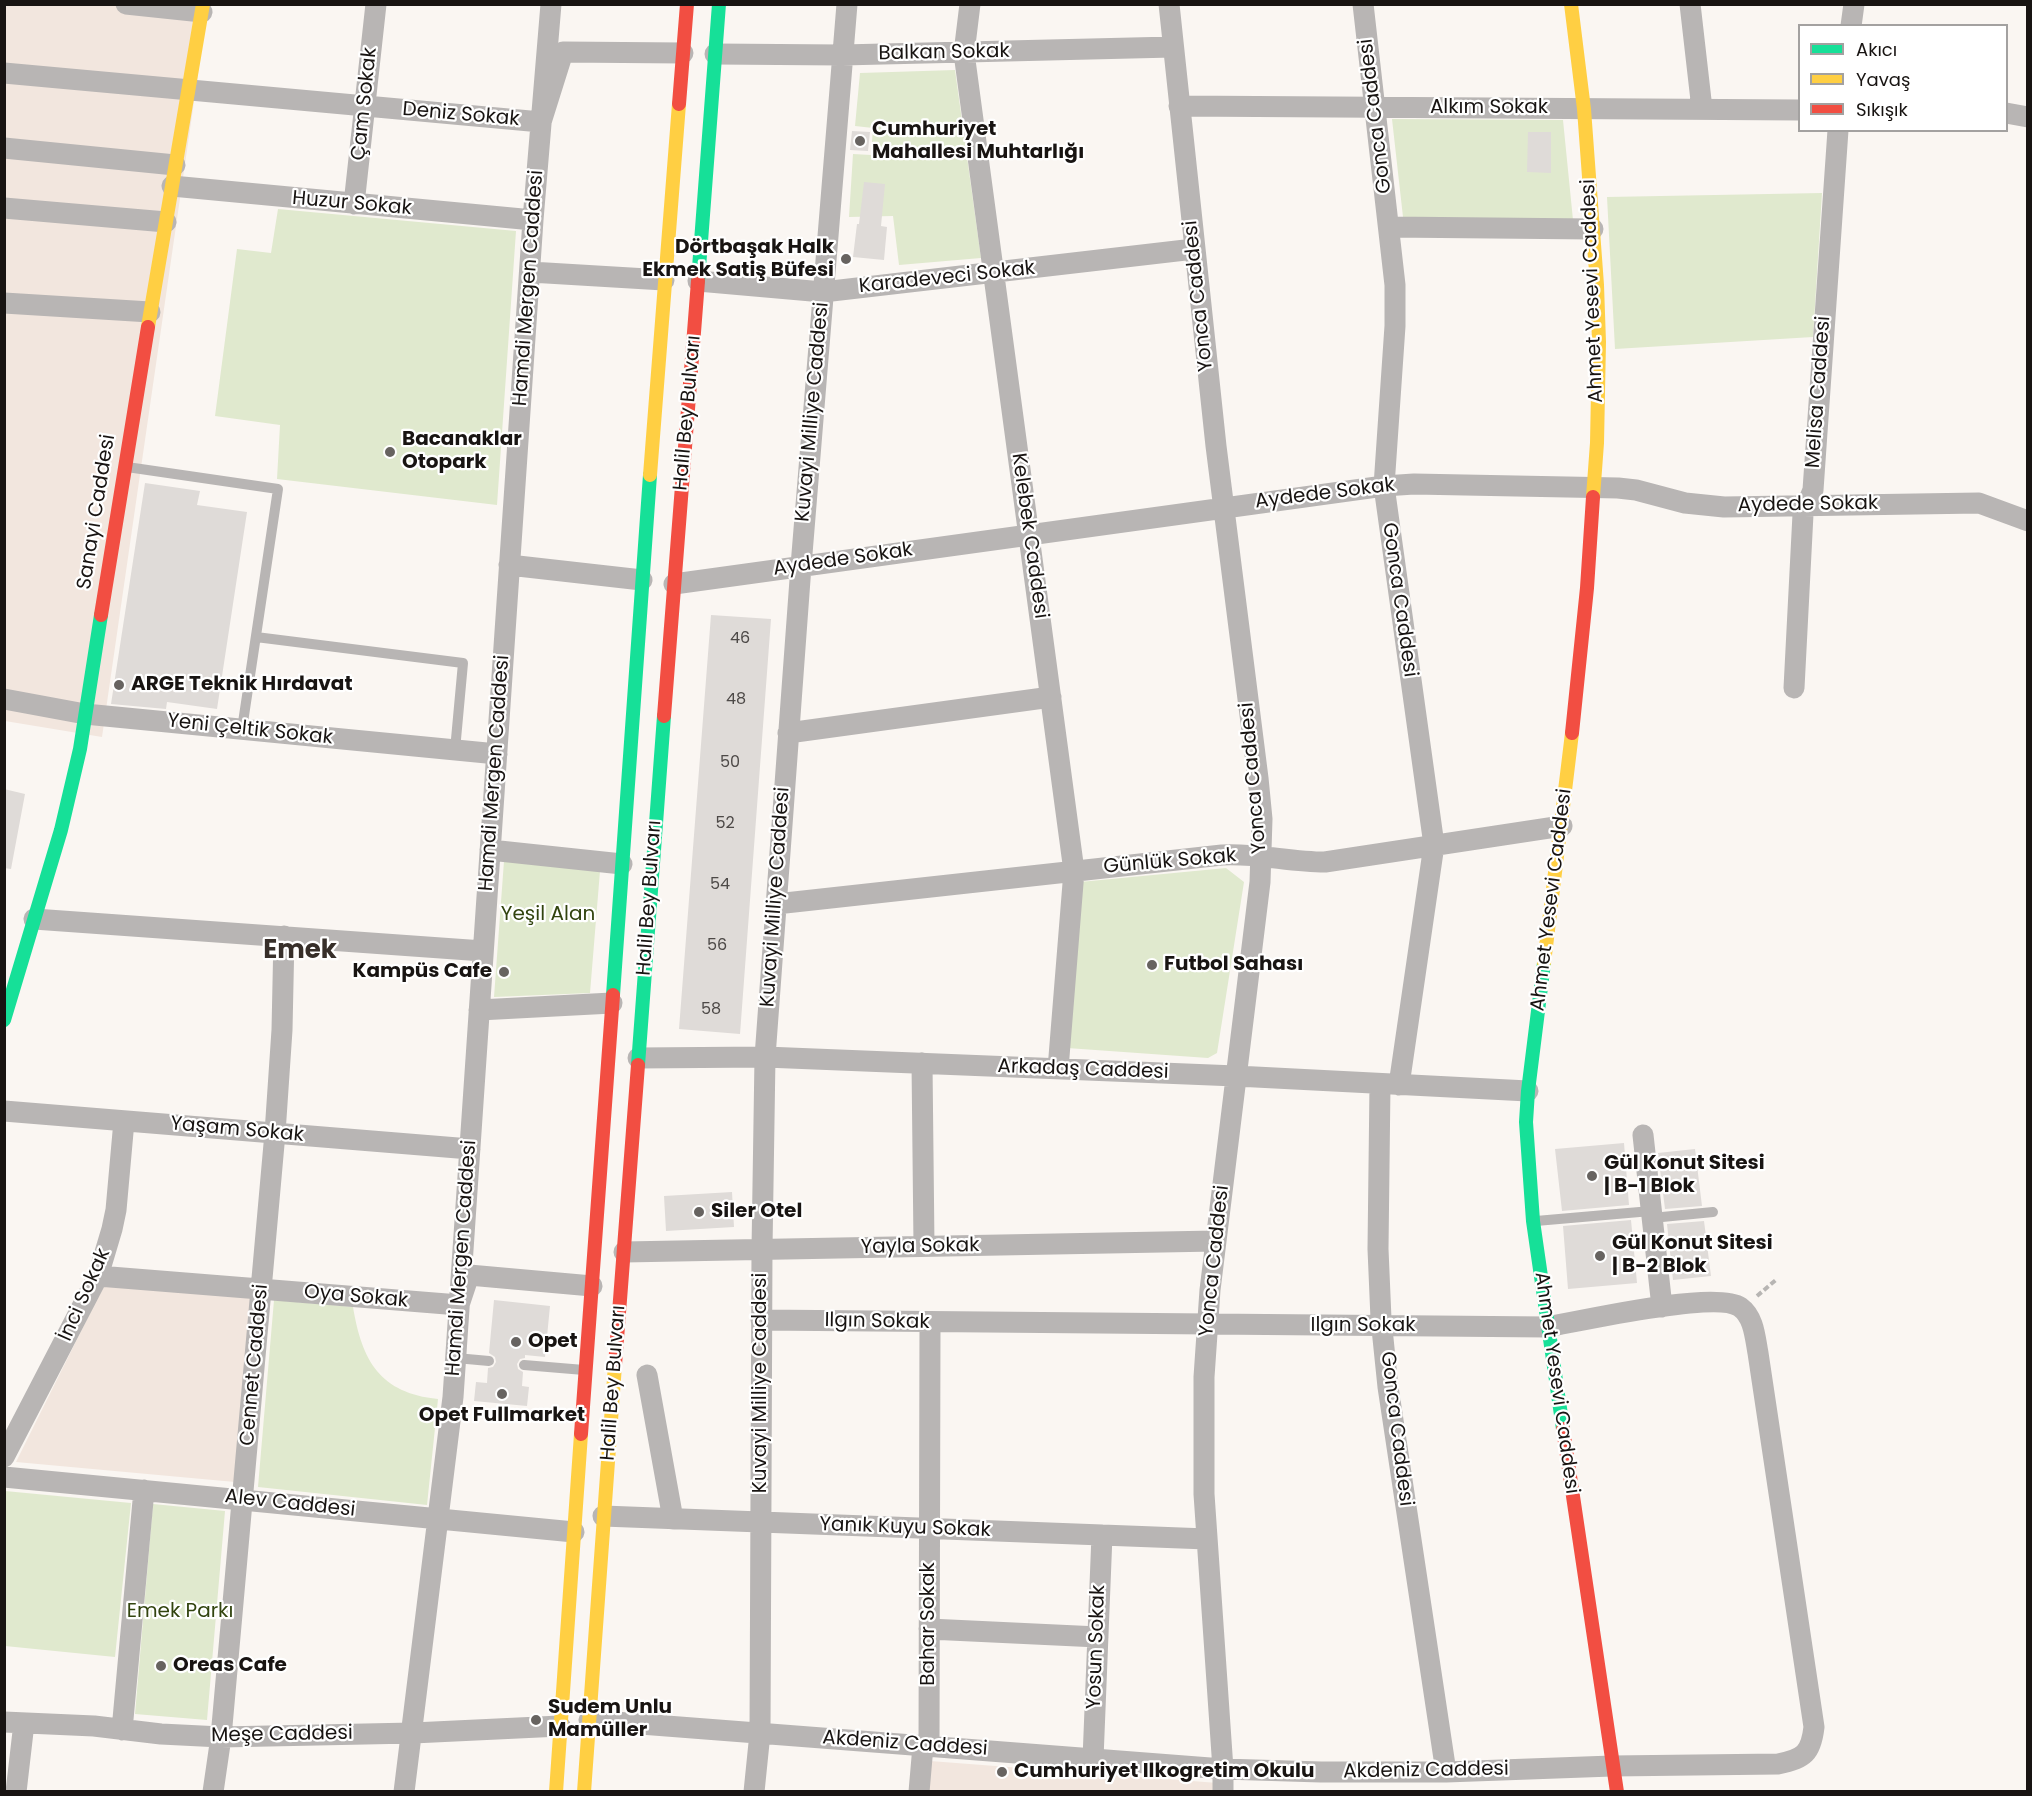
<!DOCTYPE html>
<meta charset="utf-8">
<style>
body{margin:0}
#map{position:relative;width:2032px;height:1796px;overflow:hidden;background:#faf6f2;font-family:Poppins,sans-serif}
canvas{display:block}
.frame{position:absolute;inset:0;border:6px solid #181412;pointer-events:none}
.legend{position:absolute;left:1798px;top:24px;width:210px;height:108px;box-sizing:border-box;background:#fff;border:2px solid #a3a1a0;margin:0;padding:8px 10px;list-style:none;font-size:18px;color:#181412}
.legend li{display:flex;align-items:center;gap:12px;height:30px}
.legend b{width:30px;border:2px solid #a3a1a0}
</style>
<div id="map">
<canvas width="2032" height="1796"></canvas>
<div class="frame"></div>
<ul class="legend">
<li><b style="height:8px;background:#16e098"></b>Akıcı</li>
<li><b style="height:8px;background:#ffcf43"></b>Yavaş</li>
<li><b style="height:8px;background:#f24e42"></b>Sıkışık</li>
</ul>
</div>
<script>
const c = document.querySelector('canvas').getContext('2d');
c.lineJoin = 'round';
function fill(path, color) { c.fillStyle = color; c.fill(path, 'evenodd'); }
function stroke(path, color, width, dash) { c.strokeStyle = color; c.lineWidth = width; c.lineCap = dash ? 'butt' : 'round'; c.setLineDash(dash || []); c.stroke(path); }
function write(font, color, halo, rows, align = 'center') {
  c.font = font + ' Poppins,sans-serif'; c.lineWidth = 4.5; c.setLineDash([]); c.textBaseline = 'middle'; c.strokeStyle = halo; c.fillStyle = color; for (const [text, x, y, turn = 0] of rows) {
    c.save(); c.translate(x, y); c.rotate((+turn || 0) * Math.PI / 180); c.textAlign = isNaN(turn) ? turn : align; if (halo) c.strokeText(text, 0, 0); c.fillText(text, 0, 0); c.restore();
  }
}
const built = new Path2D(`
 M4,5H208L102,737L5,721Z
 M104,1285L251,1297L235,1482L16,1462Z
 M930,1761L1218,1783L1217,1792H928Z`);
const green = new Path2D(`
 M955,70L981,258L899,265L893,216L849,217L853,154L871,155L873,128L855,126L860,73Z
 M1392,119L1563,120L1573,220L1403,217Z
 M1822,193L1813,337L1615,349L1607,197Z
 M278,209L516,231L497,505L277,479L280,425L215,416L237,249L271,253Z
 M504,861L600,871L590,993L494,997Z
 M1226,868L1244,882L1217,1053L1208,1058L1067,1048L1080,882Z
 M274,1300L353,1307C362,1361 380,1393 438,1399L427,1505L258,1487Z
 M5,1491L131,1503L115,1657L5,1646Z
 M153,1504L225,1511L207,1720L135,1714Z`);
const building = new Path2D(`
 M852,131L870,132L868,151L850,150Z
 M1528,132H1551V173L1527,172Z
 M864,182L885,184L881,226L887,227L884,260L853,257L857,224H859Z
 M145,483L200,491L197,505L247,512L217,709L167,702L166,709L111,704Z
 M711,615L771,619L740,1034L679,1029Z
 M4,789L25,794L11,869L4,868Z
 M1624,1143L1629,1205L1562,1211L1555,1149Z
 M1695,1149L1702,1206L1665,1209L1658,1153Z
 M732,1192L734,1227L666,1231L664,1196Z
 M1631,1220L1637,1283L1568,1289L1563,1226Z
 M1704,1221L1711,1276L1673,1280L1667,1224Z
 M494,1300L550,1306L545,1357L525,1355V1358L520,1359L517,1364L518,1369L523,1372L522,1386L529,1387L527,1406L474,1401L476,1382L487,1383L488,1368L493,1367L496,1362L495,1357L489,1353Z`);
const path = new Path2D(`
 M1757,1296L1777,1279`);
const lane = new Path2D(`
 M127,467L278,489L242,729
 M256,637L463,663L455,750
 M1652,1218L1713,1212
 M1536,1221L1651,1211
 M456,1358L489,1361
 M524,1365L584,1370`);
const street = new Path2D(`
 M126,4L202,12
 M970,4L964,53L1074,871L1058,1069
 M1169,4L1216,446L1258,778L1262,819L1260,882L1210,1290L1204,1377V1494L1223,1769V1792
 M1363,4L1395,285V326L1384,486L1434,845L1399,1085
 M1690,4L1702,109
 M1851,26L1854,4
 M715,54L842,55L1173,47
 M4,73L541,122L563,52L683,53
 M1179,106L1800,110
 M2006,113L2028,117
 M4,148L175,165
 M172,186L533,220
 M354,204L376,4
 M4,208L166,222
 M1390,227L1593,229
 M530,272L664,280
 M698,281L823,292L1194,249
 M4,303L150,312
 M509,565L642,580
 M674,584L1384,486L1414,484L1618,488L1636,490L1685,503L1724,507L1979,503L2028,521
 M1794,688L1803,514L1813,490L1838,130
 M4,699L85,714L497,754
 M788,733L1051,697
 M490,850L622,864
 M776,904L1222,855C1258,853 1289,862 1325,862L1562,826
 M34,919L483,951
 M479,1010L612,1003
 M638,1058L765,1057L1236,1076L1528,1091
 M922,1063L924,1246
 M1380,1084L1378,1249L1381,1319L1388,1387L1446,1772
 M4,1111L470,1149
 M1643,1135L1662,1307
 M624,1252L1216,1241
 M98,1276L459,1305L469,1275L592,1286
 M647,1375L673,1519
 M4,1457L98,1276L112,1229L116,1210L124,1121
 M4,1477L574,1532
 M603,1516L1207,1539
 M929,1629L1098,1637
 M589,1720L1223,1769L1321,1772H1446L1612,1766L1778,1764C1804,1759 1811,1753 1814,1727L1758,1353C1755,1337 1754,1317 1740,1307C1716,1290 1581,1321 1547,1327L761,1320
 M4,1722L94,1726L161,1734L221,1737L413,1733L560,1726
 M122,1730L144,1490
 M929,1746L930,1322
 M1093,1759L1102,1535
 M16,1792L24,1723
 M213,1792L221,1737L275,1133L282,1030L284,936
 M404,1792L453,1397L533,220L551,4
 M754,1792L760,1733L762,1249L765,1057L801,566L847,4
 M919,1792L923,1746`);
const fast = new Path2D(`
 M698,281L719,4
 M1544,963L1528,1091L1526,1122L1533,1221L1563,1429
 M613,995L650,475
 M4,1020L61,830L80,749L101,615
 M638,1065L664,716`);
const slow = new Path2D(`
 M1571,4L1584,109L1597,285L1599,342L1597,443L1593,497
 M148,327L203,4
 M650,475L679,104
 M1544,963L1572,733
 M556,1792L581,1434
 M584,1792L615,1365`);
const jam = new Path2D(`
 M679,104L687,4
 M101,615L148,327
 M664,716L698,281
 M1572,733L1587,588L1593,497
 M615,1365L638,1065
 M1563,1429L1617,1792
 M581,1434L613,995`);
const markers = [
 [860,141,6,"#676360"],
 [846,259,6,"#676360"],
 [390,452,6,"#676360"],
 [119,685,6,"#676360"],
 [1152,965,6,"#676360"],
 [504,972,6,"#676360"],
 [1592,1176,6,"#676360"],
 [699,1212,6,"#676360"],
 [1600,1256,6,"#676360"],
 [516,1342,6,"#676360"],
 [502,1394,6,"#676360"],
 [161,1666,6,"#676360"],
 [536,1720,6,"#676360"],
 [1002,1772,6,"#676360"]
];
const numberNames = [
 ["46",740,639],
 ["48",736,700],
 ["50",730,763],
 ["52",725,824],
 ["54",720,885],
 ["56",717,946],
 ["58",711,1010]
];
const streetNames = [
 ["Balkan Sokak",944,53,-1],
 ["Çam Sokak",365,104,-84],
 ["Alkım Sokak",1489,108],
 ["Deniz Sokak",461,115,5],
 ["Gonca Caddesi",1376,116,-97],
 ["Huzur Sokak",352,204,5],
 ["Karadeveci Sokak",947,278,-6],
 ["Hamdi Mergen Caddesi",529,288,-86],
 ["Ahmet Yesevi Caddesi",1593,291,-92],
 ["Yonca Caddesi",1199,296,-96],
 ["Melisa Caddesi",1819,392,-86],
 ["Kuvayi Milliye Caddesi",813,412,-85],
 ["Halil Bey Bulvarı",688,413,-85],
 ["Aydede Sokak",1325,494,-7],
 ["Aydede Sokak",1808,505,-1],
 ["Sanayi Caddesi",97,512,-81],
 ["Kelebek Caddesi",1029,536,82],
 ["Aydede Sokak",843,560,-8],
 ["Gonca Caddesi",1399,600,82],
 ["Yeni Çeltik Sokak",250,730,6],
 ["Hamdi Mergen Caddesi",495,773,-86],
 ["Yonca Caddesi",1254,778,-95],
 ["Günlük Sokak",1170,862,-5],
 ["Kuvayi Milliye Caddesi",776,897,-86],
 ["Halil Bey Bulvarı",650,898,-86],
 ["Ahmet Yesevi Caddesi",1552,900,-83],
 ["Arkadaş Caddesi",1083,1070,2],
 ["Yaşam Sokak",237,1130,5],
 ["Yayla Sokak",920,1247,-1],
 ["Hamdi Mergen Caddesi",462,1258,-86],
 ["Yonca Caddesi",1215,1261,-84],
 ["İnci Sokak",85,1295,-66],
 ["Oya Sokak",356,1297,5],
 ["Ilgın Sokak",877,1322,1],
 ["Ilgın Sokak",1363,1326],
 ["Cennet Caddesi",255,1365,-85],
 ["Halil Bey Bulvarı",614,1383,-86],
 ["Kuvayi Milliye Caddesi",761,1383,-90],
 ["Ahmet Yesevi Caddesi",1556,1383,82],
 ["Gonca Caddesi",1396,1429,83],
 ["Alev Caddesi",290,1504,6],
 ["Yanık Kuyu Sokak",905,1528,2],
 ["Bahar Sokak",929,1624,-90],
 ["Yosun Sokak",1097,1647,-88],
 ["Meşe Caddesi",282,1735,-1],
 ["Akdeniz Caddesi",905,1744,4],
 ["Akdeniz Caddesi",1426,1771,-1]
];
const poiNames = [
 ["Cumhuriyet",872,130],
 ["Mahallesi Muhtarlığı",872,153],
 ["Dörtbaşak Halk",834,248,"right"],
 ["Ekmek Satiş Büfesi",834,271,"right"],
 ["Bacanaklar",402,440],
 ["Otopark",402,463],
 ["ARGE Teknik Hırdavat",131,685],
 ["Futbol Sahası",1164,965],
 ["Kampüs Cafe",492,972,"right"],
 ["Gül Konut Sitesi",1604,1164],
 ["| B-1 Blok",1604,1187],
 ["Siler Otel",711,1212],
 ["Gül Konut Sitesi",1612,1244],
 ["| B-2 Blok",1612,1267],
 ["Opet",528,1342],
 ["Opet Fullmarket",502,1416,"center"],
 ["Oreas Cafe",173,1666],
 ["Sudem Unlu",548,1708],
 ["Mamüller",548,1731],
 ["Cumhuriyet Ilkogretim Okulu",1014,1772]
];
const parkNames = [
 ["Yeşil Alan",548,915],
 ["Emek Parkı",180,1612]
];
const districtNames = [
 ["Emek",300,951]
];
fill(built, '#f2e6de');
fill(green, '#e0e9ce');
fill(building, '#dfdbd8');
stroke(path, '#b7b5b3', 4, [6, 3]);
stroke(lane, '#b8b5b4', 10);
stroke(street, '#b8b5b4', 21);
stroke(fast, '#16e098', 14);
stroke(slow, '#ffcf43', 14);
stroke(jam, '#f24e42', 14);
for (const [x, y, r, color] of markers) { const dot = new Path2D(); dot.arc(x, y, r, 0, 2 * Math.PI); c.fillStyle = color; c.fill(dot); stroke(dot, '#fff', 2); }
write('16px', '#4d4947', null, numberNames);
write('20px', '#181412', '#fff', streetNames);
write('bold 20px', '#181412', '#fff', poiNames, 'left');
write('20px', '#32440f', '#fff', parkNames);
write('bold 26px', '#372f2a', '#fff', districtNames);
</script>
